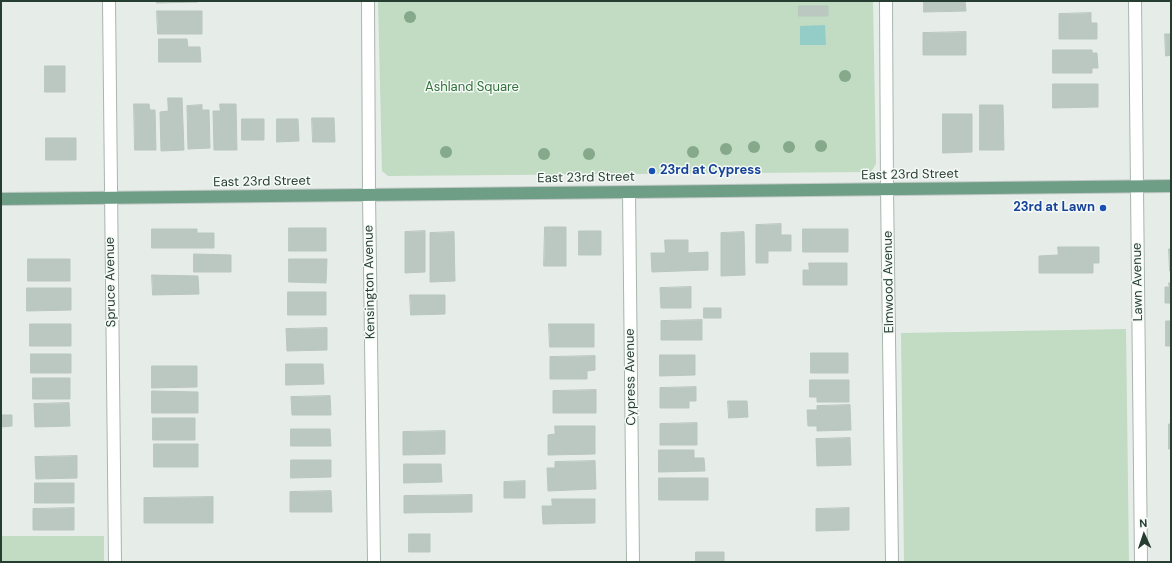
<!DOCTYPE html>
<style>
body{margin:0}
#map{position:relative;width:1172px;height:563px;overflow:hidden;background:#e6ede8;font-family:"DM Sans",sans-serif}
canvas{display:block}
.frame{position:absolute;inset:0;border:2px solid #263e32;pointer-events:none}
.north{position:absolute;left:1124px;top:515px;width:40px;height:40px;-webkit-text-stroke:3px #f6faf7;paint-order:stroke;rotate:357deg;font-size:11px;font-weight:700;line-height:16px;text-align:center;color:#263e32}
.north::after{content:'';display:block;margin:auto;width:14px;height:18px;background:#263e32;clip-path:polygon(50% 0,100% 100%,50% 72%,0 100%)}
</style>
<div id="map">
<canvas width="1172" height="563"></canvas>
<div class="frame"></div>
<div class="north">N</div>
</div>
<script>
const c = document.querySelector('canvas').getContext('2d');
c.lineJoin = 'round';
function fill(path, color) { c.fillStyle = color; c.fill(path, 'evenodd'); }
function stroke(path, color, width, dash) { c.strokeStyle = color; c.lineWidth = width; c.lineCap = dash ? 'butt' : 'round'; c.setLineDash(dash || []); c.stroke(path); }
function write(font, color, halo, rows, align = 'center') {
  c.font = font + ' "DM Sans",sans-serif'; c.lineWidth = 3; c.setLineDash([]); c.textBaseline = 'middle'; c.strokeStyle = halo; c.fillStyle = color; for (const [text, x, y, turn = 0] of rows) {
    c.save(); c.translate(x, y); c.rotate((+turn || 0) * Math.PI / 180); c.textAlign = isNaN(turn) ? turn : align; if (halo) c.strokeText(text, 0, 0); c.fillText(text, 0, 0); c.restore();
  }
}
const green = new Path2D(`
 M378,1H873L876,164L871,172L388,176L382,171Z
 M1126,329L1129,562H904L901,333Z
 M1,536H104V562H1Z`);
const water = new Path2D(`
 M825,25L826,45H800V26Z`);
const building = new Path2D(`
 M157,1H198V2L157,3Z
 M924,1H965L966,11L924,12Z
 M799,6H828V16H799Z
 M157,11H202V34H158Z
 M1091,13V23H1097V39H1059V14Z
 M966,32V55H923V33Z
 M1165,34H1171V55L1166,56Z
 M159,39H187L188,47H200L201,62H159Z
 M1053,50H1092V53H1097L1098,68H1092V73H1053Z
 M45,66H65V92H45Z
 M1053,84H1098V107L1053,108Z
 M168,98H182L184,150L161,151L160,112L168,111Z
 M134,104H149L150,110H155L156,150H135Z
 M220,104H236L237,150H214L213,111H220Z
 M202,105V110H209L210,148L188,149L187,106Z
 M980,105H1003L1004,150H980Z
 M943,114H972V152L943,153Z
 M312,118H334L335,142H313Z
 M242,119H264V140H242Z
 M277,119H298L299,141L277,142Z
 M46,138H76V160H46Z
 M781,224V235H791V251H768V263H756V225Z
 M545,227H566V266H544Z
 M289,228H326V251H289Z
 M152,229H197V233H214V248H152Z
 M803,229H848V252H803Z
 M425,231V272L405,273V232Z
 M579,231H601V255H579Z
 M454,232L455,281L430,282V233Z
 M744,232L745,275L721,276V233Z
 M665,240H688V253L708,252V270L652,272L651,253H665Z
 M1058,247H1099V263H1093V273H1039V256L1058,255Z
 M1169,249H1171V271H1170Z
 M194,254L231,255V272H194Z
 M28,259H70V281H28Z
 M289,259H327L326,283L289,282Z
 M809,263H847V285H803V270H809Z
 M152,275L198,276L199,294L153,295Z
 M1169,283H1171V306L1170,303H1165V287H1169Z
 M691,287V308H661L660,288Z
 M27,288H71V310L27,311Z
 M288,292H326V315H288Z
 M410,295H445V314L411,315Z
 M704,308H721V318H704Z
 M702,320V340H661V321Z
 M1166,321H1171V346H1166Z
 M30,324H71V346H30Z
 M549,324H594V347H550Z
 M327,328V350L287,351L286,329Z
 M811,353H848V373H811Z
 M31,354H71V373H31Z
 M660,355H695V375L660,376Z
 M595,356V370L587,371V379H550V357Z
 M286,364H323L324,384L286,385Z
 M152,366H197V387L152,388Z
 M33,378H70V399H33Z
 M810,380H849V402H817V397H810Z
 M696,387V401H689V408H660V388Z
 M596,390V413H553V391Z
 M152,391L198,392V413H152Z
 M330,396L331,415H292L291,397Z
 M728,401H747L748,417L729,418Z
 M69,403L70,426L35,427L34,404Z
 M850,405L851,430L817,431V426H808L807,410H817V406Z
 M1,415H12V426L1,427Z
 M153,418H195V440H153Z
 M697,423V445H660V424Z
 M1169,424H1171V449H1169Z
 M555,426H595V454L548,455V435L555,434Z
 M291,429H330L331,446H291Z
 M445,431V454L403,455V432Z
 M850,438L851,465L817,466L816,439Z
 M154,444H198V467H154Z
 M659,450H694V458H704L705,471L659,472Z
 M77,456V478L36,479L35,457Z
 M291,460H331V477L291,478Z
 M595,461L596,489L548,491L547,468H555V462Z
 M404,464H441L442,482L404,483Z
 M659,478H708V500H659Z
 M525,481V498H504V482Z
 M35,483H74V503H35Z
 M331,491L332,512H290V492Z
 M472,495V512L404,513V496Z
 M213,497V523H144V498Z
 M552,499H595V523L543,524L542,506H552Z
 M74,508V530H33V509Z
 M849,508V530L816,531V509Z
 M409,534H430V552H409Z
 M696,552H724V562H696Z`);
const minor = new Path2D(`
 M109,1L115,562
 M368,1L369,194L374,562
 M886,1L887,189L892,562
 M1135,1L1141,562
 M629,192L633,562`);
const major = new Path2D(`
 M1,199L1171,186`);
const trees = [
 [410,17],
 [845,76],
 [821,146],
 [754,147],
 [789,147],
 [726,149],
 [446,152],
 [693,152],
 [544,154],
 [589,154]
];
const markers = [
 [652,171,4,"#1a4fb4"],
 [1103,208,4,"#1a4fb4"]
];
const parkNames = [
 ["Ashland Square",472,88]
];
const transitNames = [
 ["23rd at Cypress",660,171],
 ["23rd at Lawn",1095,208,"right"]
];
const streetNames = [
 ["East 23rd Street",910,175,-1],
 ["East 23rd Street",586,178,-1],
 ["East 23rd Street",262,182,-1],
 ["Spruce Avenue",111,282,-91],
 ["Kensington Avenue",370,282,-91],
 ["Elmwood Avenue",889,282,-91],
 ["Lawn Avenue",1138,282,-91],
 ["Cypress Avenue",631,377,-91]
];
fill(green, '#c1dcc2');
fill(water, '#94ccc8');
fill(building, '#bbc8c1');
stroke(building, '#b9c6be', 1);
stroke(minor, '#a9b5ae', 14);
stroke(major, '#c2c9c6', 14);
stroke(minor, '#fff', 12);
stroke(major, '#6f9e87', 12);
c.fillStyle = '#85a98a';
for (const [x, y] of trees) { c.beginPath(); c.arc(x, y, 6, 0, 2 * Math.PI); c.fill(); }
for (const [x, y, r, color] of markers) { const dot = new Path2D(); dot.arc(x, y, r, 0, 2 * Math.PI); c.fillStyle = color; c.fill(dot); stroke(dot, '#f6faf7', 1.5); }
write('13px', '#35713e', '#f6faf7', parkNames);
write('bold 13px', '#164399', '#f6faf7', transitNames, 'left');
write('13px', '#263e32', '#f6faf7', streetNames);
</script>
